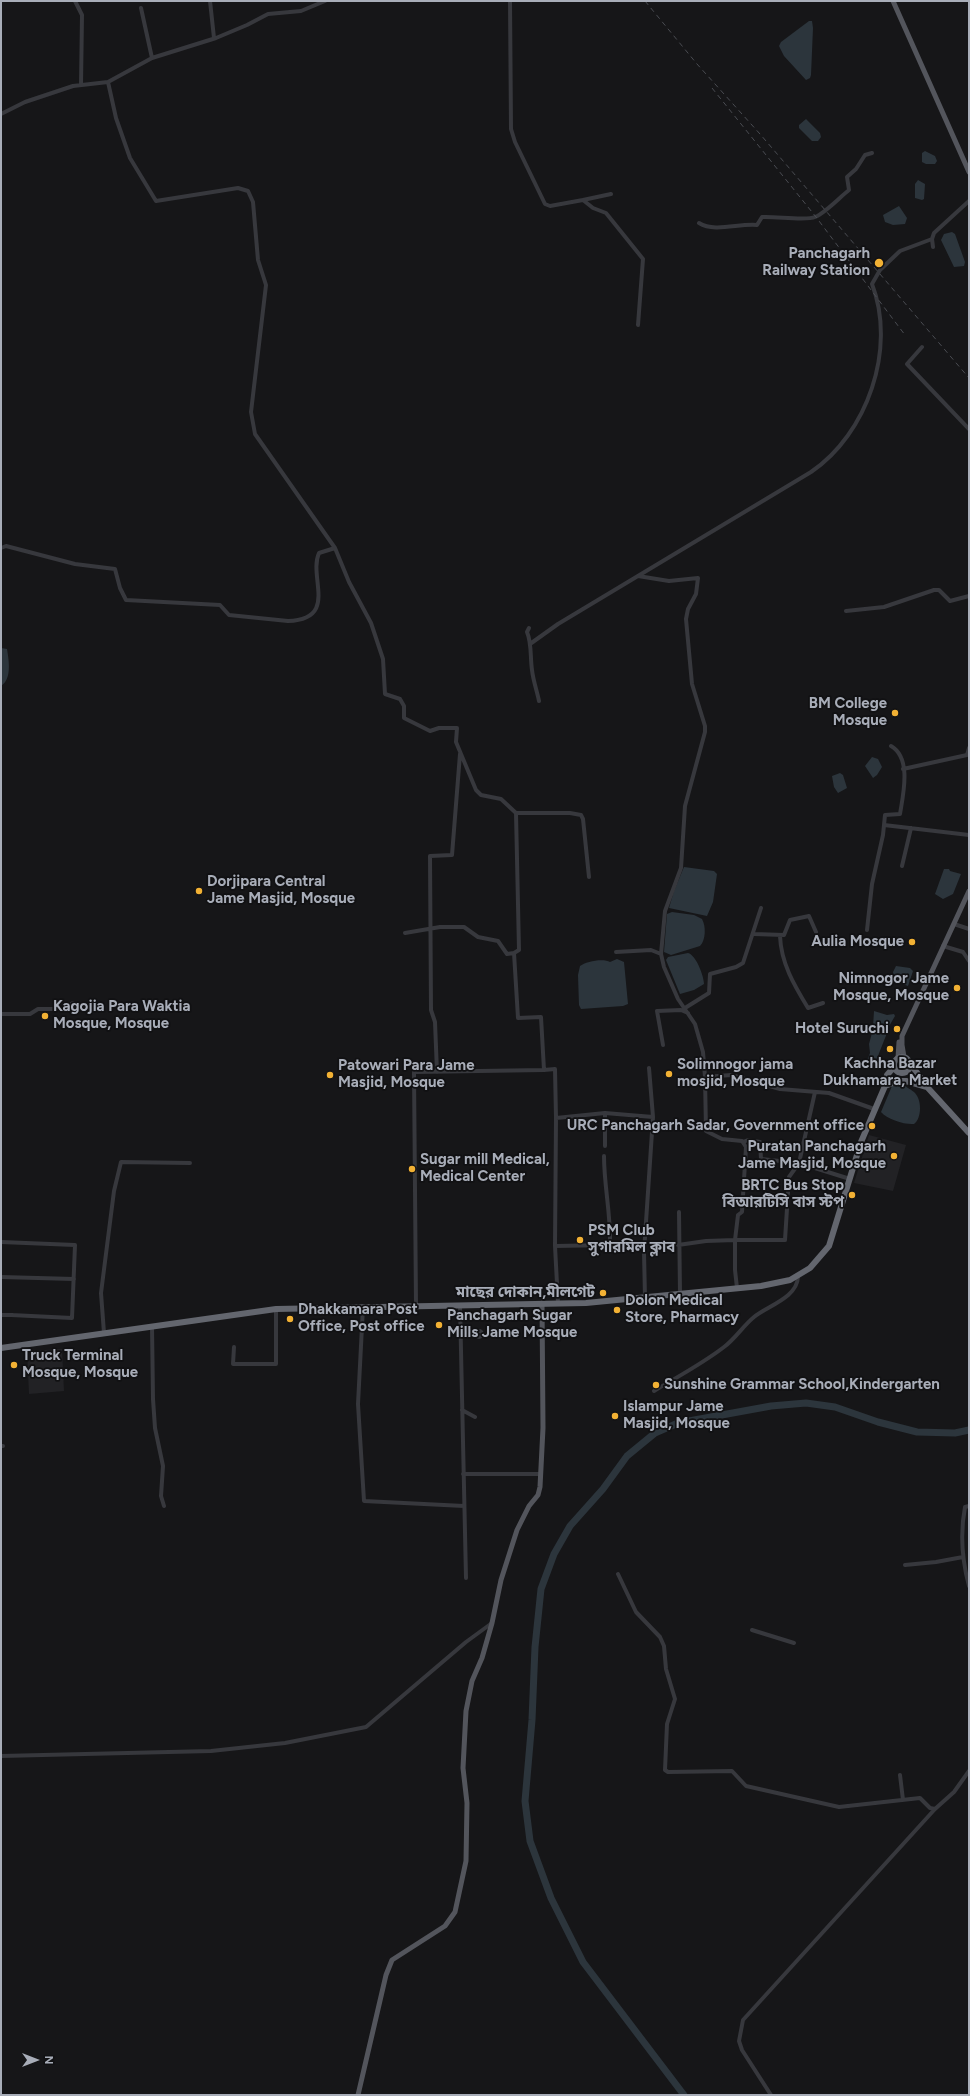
<!DOCTYPE html>
<meta charset="utf-8">
<style>
body{margin:0}
#map{position:relative;width:970px;height:2096px;overflow:hidden;background:#161618;font-family:Figtree,sans-serif}
canvas{display:block}
.frame{position:absolute;inset:0;border:2px solid #a8adb8;pointer-events:none}
.north{position:absolute;left:16px;top:2040px;width:40px;height:40px;-webkit-text-stroke:3px #111113;paint-order:stroke;rotate:90deg;font-size:11px;font-weight:700;line-height:16px;text-align:center;color:#a8adb8}
.north::after{content:'';display:block;margin:auto;width:14px;height:18px;background:#a8adb8;clip-path:polygon(50% 0,100% 100%,50% 72%,0 100%)}
</style>
<div id="map">
<canvas width="970" height="2096"></canvas>
<div class="frame"></div>
<div class="north">N</div>
</div>
<script>
const c = document.querySelector('canvas').getContext('2d');
c.lineJoin = 'round';
function fill(path, color) { c.fillStyle = color; c.fill(path, 'evenodd'); }
function stroke(path, color, width, dash) { c.strokeStyle = color; c.lineWidth = width; c.lineCap = dash ? 'butt' : 'round'; c.setLineDash(dash || []); c.stroke(path); }
function write(font, color, halo, rows, align = 'center') {
  c.font = font + ' Figtree,"Noto Sans Bengali",sans-serif'; c.lineWidth = 3.5; c.setLineDash([]); c.textBaseline = 'middle'; c.strokeStyle = halo; c.fillStyle = color; for (const [text, x, y, turn = 0] of rows) {
    c.save(); c.translate(x, y); c.rotate((+turn || 0) * Math.PI / 180); c.textAlign = isNaN(turn) ? turn : align; if (halo) c.strokeText(text, 0, 0); c.fillText(text, 0, 0); c.restore();
  }
}
const built = new Path2D(`
 M869,1135L906,1145L893,1191L854,1183Z
 M62,1349L64,1391L29,1394L27,1351Z`);
const water = new Path2D(`
 M809,21H812L813,28L811,75L810,78L806,80L784,56L779,46L781,42Z
 M806,119L820,133L821,137L818,141H812L799,128V125Z
 M925,151L935,156L937,161L935,164H926L922,162V153Z
 M918,180L925,184L924,199L922,200L915,198V184Z
 M899,206L907,218L905,224L893,225L885,222L883,215Z
 M952,232L955,234L965,262L964,266L954,267L941,240L944,234Z
 M1,648L7,649C9,661 12,679 1,686Z
 M872,757L878,759L882,767L877,775L873,778L865,766Z
 M840,773L843,775L847,788L838,793L834,787L832,776Z
 M684,867L714,871L717,874L713,902L707,916L669,908L674,891Z
 M944,869H949L950,871L961,874L953,894L943,899L935,894Z
 M672,912L694,915L702,919C706,926 706,940 700,946L671,955L664,952L667,914Z
 M688,953C696,955 704,976 704,984L694,990L680,994L666,960L668,957Z
 M617,959L624,962L628,1004L623,1006L581,1009L579,1005L578,975L580,966C586,961 604,958 610,962Z
 M896,966L910,968L913,971L908,986L894,981L893,972Z
 M874,1011L887,1015L894,1014L895,1016L888,1028L873,1027Z
 M873,1029L886,1031L887,1033L874,1066L866,1063L870,1053L869,1044Z
 M902,1082C906,1088 909,1088 914,1092C922,1099 922,1118 914,1124C905,1125 887,1119 881,1112L892,1086Z`);
const river = new Path2D(`
 M684,2095L583,1962L551,1898L530,1841L525,1801L532,1720L535,1647L541,1589L554,1554L570,1526L603,1489L627,1456L655,1433L678,1423L771,1406L806,1403L835,1407L878,1422L917,1432L955,1433L969,1430`);
const minor = new Path2D(`
 M75,1L82,15L81,85
 M210,1L214,38
 M510,1L511,129L515,142L545,204L550,206L583,200L593,208L606,213L643,259L638,325
 M141,8L152,58
 M108,82L152,58L216,38L247,25L268,14L301,11L325,1
 M1,114L25,102L73,86L108,82L116,118L130,158L156,201L238,188L248,191L253,202L258,260L266,285L251,412L255,434L335,548L349,582L371,623L383,659L385,694L400,699L404,706V718L430,731L439,728H457L456,742L476,790L481,795L501,799L516,813
 M583,200L611,194
 M699,223C715,233 739,223 757,225L762,217C775,216 806,221 815,217C825,213 840,197 849,190L847,177L856,169L865,155L872,153
 M933,247L932,239L934,233L969,201
 M922,347L907,364L969,429
 M1,548L6,546L75,564L115,569L120,588L126,600L220,605L229,615L288,621C339,619 308,577 319,553L335,548
 M638,576L669,581L698,578L696,594L688,609L686,619L692,684L705,726V732L685,806L681,868L665,911L661,954L664,967L678,999L695,1024L703,1052L705,1077L731,1075L780,1089L829,1093L874,1109
 M846,611L884,607L934,590H939L950,601L969,596
 M529,628L527,632C532,644 530,657 532,670C533,680 537,691 539,701
 M530,644L558,624L811,472C867,434 897,349 872,284L880,270L900,251L932,239
 M903,769L967,755L969,748
 M884,825L969,835
 M902,866L911,828
 M954,924L969,929
 M867,930L872,884L883,835L885,815L900,814C903,795 912,758 891,746
 M405,933L440,927H464L478,937L498,941L507,954L514,953
 M754,934L784,935L790,920L809,916L816,932
 M780,936C781,963 794,985 808,1008L823,1003
 M943,946L963,952L969,961
 M616,952L651,950L661,954
 M685,1008L709,993L710,974L736,967L743,963L761,908
 M1,1014H30L38,1009H63L73,1003
 M663,1045L657,1011L681,1010L688,1013
 M649,1068L653,1117
 M437,1072L435,1022L431,1010L430,856L452,855L460,754
 M556,1118L605,1113L653,1117L644,1252L645,1298
 M743,1142L748,1140L760,1142L761,1159L799,1163L815,1092
 M605,1146V1113
 M679,1212L680,1294
 M1,1242L75,1245L72,1318L11,1315
 M678,1245L706,1241L735,1240L738,1215L742,1212L746,1147L742,1141L722,1139L706,1131L705,1077
 M555,1246L610,1245C611,1215 604,1186 604,1156
 M1,1277L74,1279
 M737,1288L735,1270V1240H785L789,1177L799,1163L850,1179
 M558,1303L555,1246L556,1118L555,1069L544,1070L541,1017L518,1018L514,953L519,950L516,813H570L581,815L583,819L589,877
 M460,1305L466,1578
 M416,1306L414,1072L544,1070
 M363,1307L358,1404L364,1501L464,1506
 M1,1315H13
 M152,1326L153,1399L155,1428L163,1466L161,1496L164,1506
 M476 1334a3 3 0 1 1 6 0a3 3 0 1 1-6 0Z
 M104,1333L101,1293L114,1191L121,1162L190,1163
 M461,1333L476,1334
 M234,1347L233,1364H276V1309
 M654,1391C677,1377 702,1364 724,1347C735,1339 743,1326 754,1317C767,1306 797,1298 798,1277
 M462,1410L475,1417
 M1,1446H3
 M463,1474C489,1474 514,1474 540,1474
 M969,1506L965,1507C960,1533 962,1560 969,1586
 M905,1565L936,1562L963,1557
 M618,1574L636,1612L660,1637L664,1646L666,1669L675,1699L667,1724L665,1770L668,1772L732,1771L746,1786L839,1807L920,1798L930,1808L935,1809L954,1792L969,1771
 M752,1630L794,1643
 M1,1756L211,1751L285,1743L366,1727L466,1642L492,1623
 M900,1775L903,1800
 M771,2095L742,2050L739,2041L743,2020L935,1809`);
const major = new Path2D(`
 M893,1L969,172
 M904,1057L902,1045V1036L969,891
 M898,1058L899,1042
 M358,2095L386,1975L392,1960L445,1926L455,1912L466,1861L467,1803L463,1768L466,1711L472,1681L482,1658L492,1623L501,1580L517,1530L529,1506L538,1495L540,1487L543,1428L542,1303`);
const highway = new Path2D(`
 M894 1065a8 8 0 1 1 16 0a8 8 0 1 1-16 0Z
 M910,1063L928,1088L969,1133
 M885,1086L898,1081H906L927,1087
 M1,1348L276,1309L586,1303L761,1286L790,1280L810,1268L829,1246L861,1142L885,1086L887,1075L894,1067`);
const rail = new Path2D(`
 M645,1L697,64L760,134L969,378
 M712,88L816,217L905,335`);
const markers = [
 [879,263,5,"#f2b134"],
 [895,713,4,"#f2b134"],
 [199,891,4,"#f2b134"],
 [912,942,4,"#f2b134"],
 [957,988,4,"#f2b134"],
 [45,1016,4,"#f2b134"],
 [897,1029,4,"#f2b134"],
 [890,1049,4,"#f2b134"],
 [669,1074,4,"#f2b134"],
 [330,1075,4,"#f2b134"],
 [872,1126,4,"#f2b134"],
 [894,1156,4,"#f2b134"],
 [412,1169,4,"#f2b134"],
 [852,1195,4,"#f2b134"],
 [580,1240,4,"#f2b134"],
 [603,1293,4,"#f2b134"],
 [617,1310,4,"#f2b134"],
 [290,1319,4,"#f2b134"],
 [439,1325,4,"#f2b134"],
 [14,1365,4,"#f2b134"],
 [656,1385,4,"#f2b134"],
 [615,1416,4,"#f2b134"]
];
const poiNames = [
 ["Panchagarh",870,254,"right"],
 ["Railway Station",870,271,"right"],
 ["BM College",887,704,"right"],
 ["Mosque",887,721,"right"],
 ["Dorjipara Central",207,882],
 ["Jame Masjid, Mosque",207,899],
 ["Aulia Mosque",904,942,"right"],
 ["Nimnogor Jame",949,979,"right"],
 ["Mosque, Mosque",949,996,"right"],
 ["Kagojia Para Waktia",53,1007],
 ["Mosque, Mosque",53,1024],
 ["Hotel Suruchi",889,1029,"right"],
 ["Kachha Bazar",890,1064,"center"],
 ["Dukhamara, Market",890,1081,"center"],
 ["Solimnogor jama",677,1065],
 ["mosjid, Mosque",677,1082],
 ["Patowari Para Jame",338,1066],
 ["Masjid, Mosque",338,1083],
 ["URC Panchagarh Sadar, Government office",864,1126,"right"],
 ["Puratan Panchagarh",886,1147,"right"],
 ["Jame Masjid, Mosque",886,1164,"right"],
 ["Sugar mill Medical,",420,1160],
 ["Medical Center",420,1177],
 ["BRTC Bus Stop",844,1186,"right"],
 ["বিআরটিসি বাস স্টপ",844,1203,"right"],
 ["PSM Club",588,1231],
 ["সুগারমিল ক্লাব",588,1248],
 ["মাছের দোকান,মীলগেট",595,1293,"right"],
 ["Dolon Medical",625,1301],
 ["Store, Pharmacy",625,1318],
 ["Dhakkamara Post",298,1310],
 ["Office, Post office",298,1327],
 ["Panchagarh Sugar",447,1316],
 ["Mills Jame Mosque",447,1333],
 ["Truck Terminal",22,1356],
 ["Mosque, Mosque",22,1373],
 ["Sunshine Grammar School,Kindergarten",664,1385],
 ["Islampur Jame",623,1407],
 ["Masjid, Mosque",623,1424]
];
fill(built, '#222225');
fill(water, '#2c353c');
stroke(river, '#2c353c', 7);
stroke(minor, '#37383d', 4);
stroke(major, '#53555c', 5);
stroke(highway, '#63666e', 6);
stroke(rail, '#4a4c52', 1, [5, 4]);
for (const [x, y, r, color] of markers) { const dot = new Path2D(); dot.arc(x, y, r, 0, 2 * Math.PI); c.fillStyle = color; c.fill(dot); stroke(dot, '#111113', 1.5); }
write('bold 15px', '#a8adb8', '#111113', poiNames, 'left');
</script>
